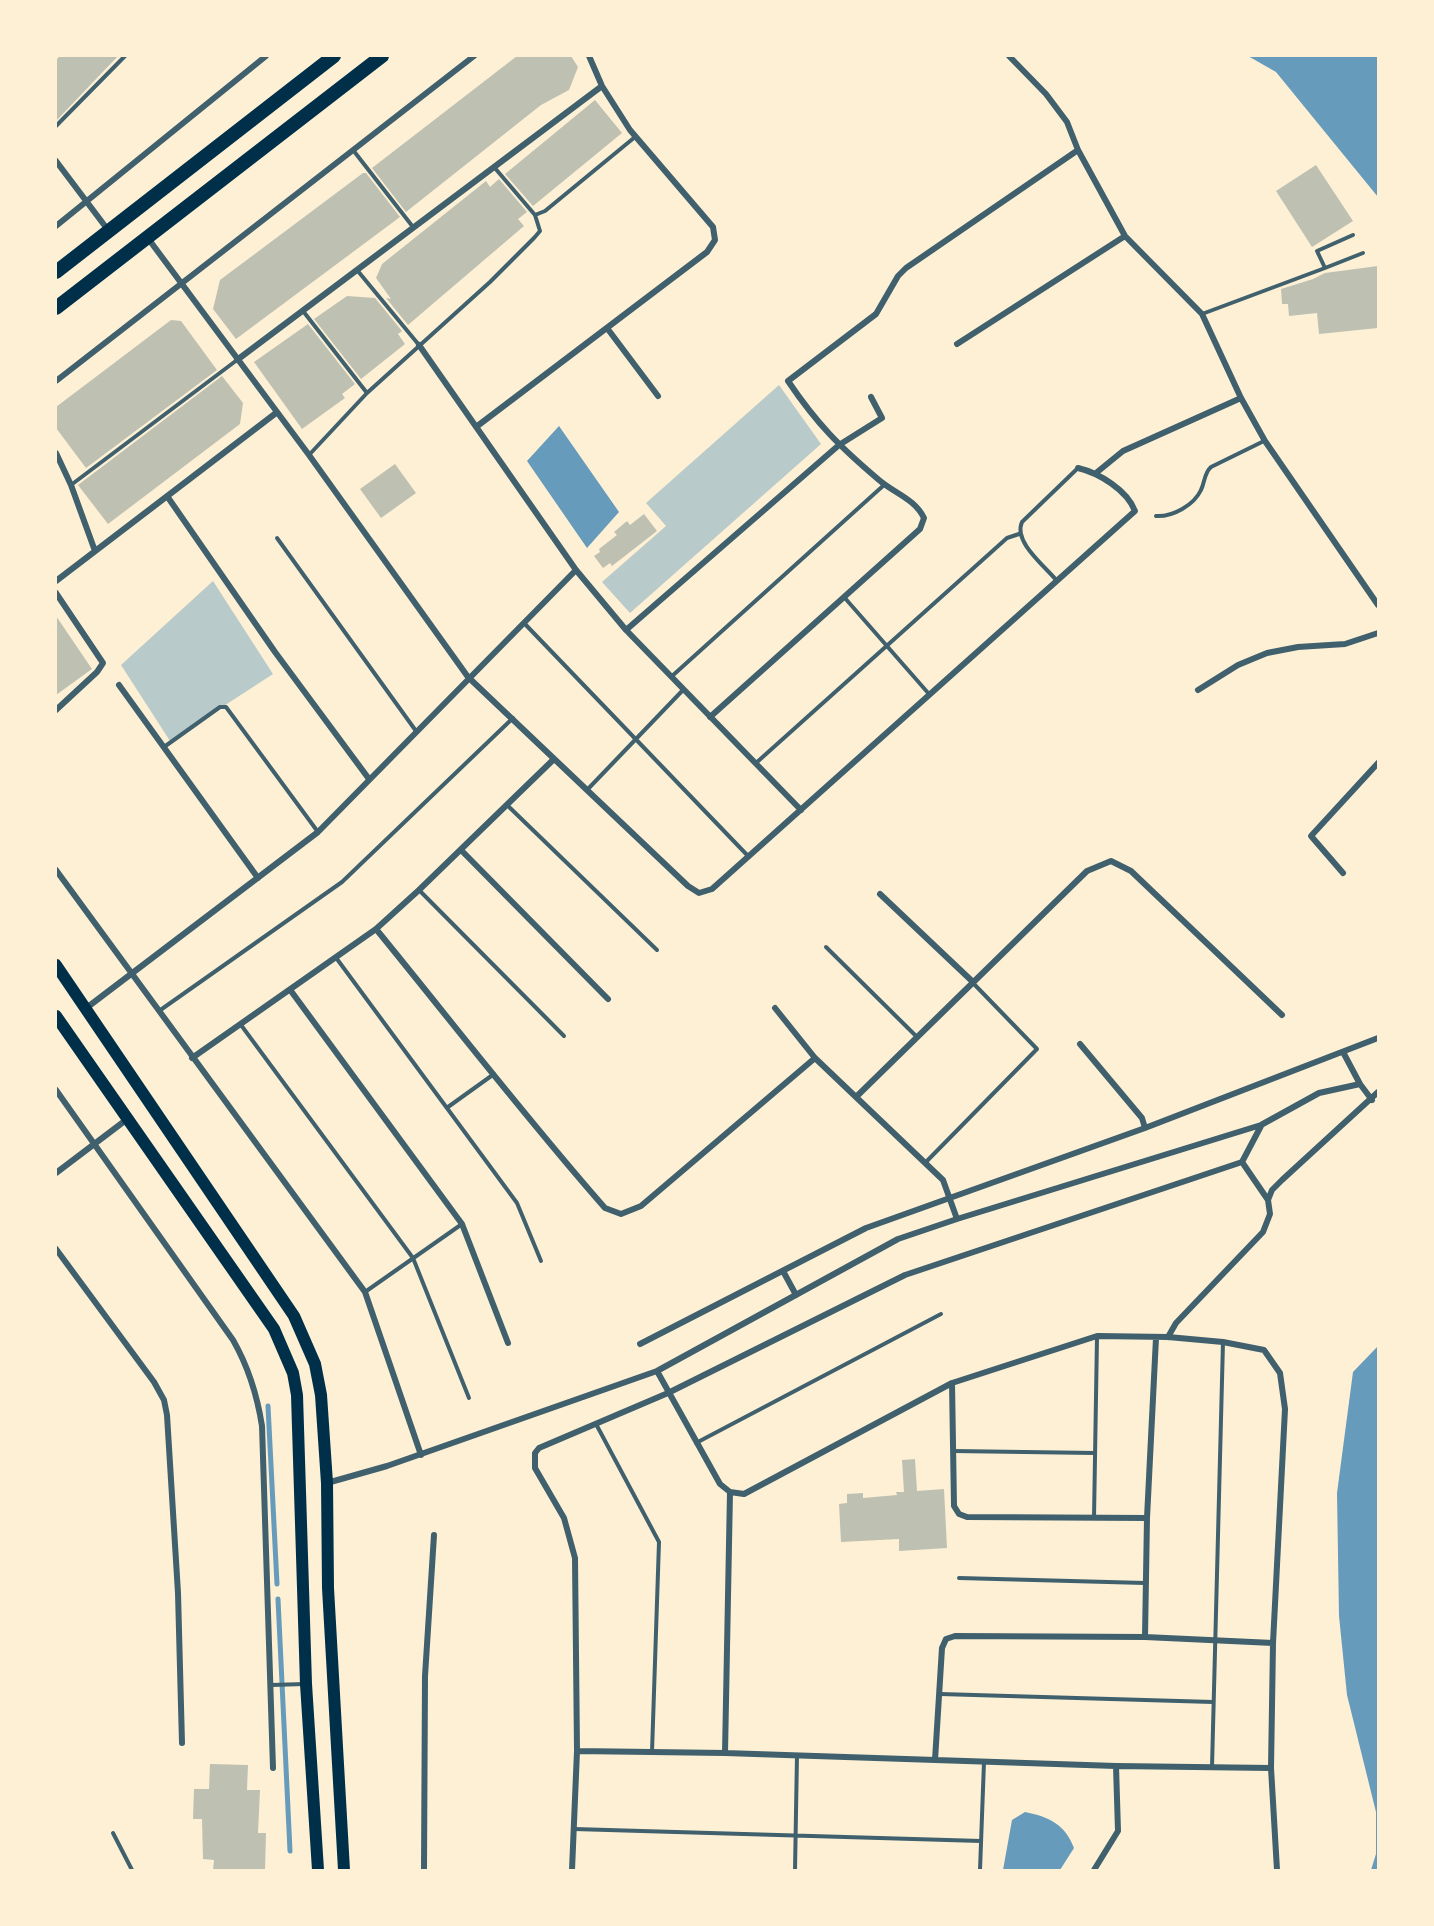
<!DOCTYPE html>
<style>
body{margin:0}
#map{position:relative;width:1434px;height:1926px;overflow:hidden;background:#fdf0d5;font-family:"Roboto Condensed",sans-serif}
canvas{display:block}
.frame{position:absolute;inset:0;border:57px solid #fdf0d5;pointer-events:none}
</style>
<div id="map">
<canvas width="1434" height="1926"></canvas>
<div class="frame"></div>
</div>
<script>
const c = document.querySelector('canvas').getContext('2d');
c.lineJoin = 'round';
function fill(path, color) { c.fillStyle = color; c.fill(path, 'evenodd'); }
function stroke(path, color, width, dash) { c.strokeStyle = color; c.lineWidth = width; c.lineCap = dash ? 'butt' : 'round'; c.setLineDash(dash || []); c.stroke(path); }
const green = new Path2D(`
 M779,385L821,444L630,613L602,582L666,526L646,503Z
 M213,581L273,674L170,741L121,665Z`);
const water = new Path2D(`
 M1248,56H1378V197L1276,72Z
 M559,426L619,512L587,548L527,461Z
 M1378,1346V1870H1371L1376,1854V1812L1347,1695L1339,1616L1337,1493L1353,1372Z
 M1025,1812C1049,1817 1065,1824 1074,1848L1060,1870H1003L1012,1820Z`);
const stream = new Path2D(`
 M268,1406L277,1584
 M278,1599L290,1851`);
const building = new Path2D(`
 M60,56H118L56,121V60Z
 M517,56H571L578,67L569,90L541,105L406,212L372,168Z
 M595,100L622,133L533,206L505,174Z
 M1316,165L1353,221L1312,247L1276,191Z
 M363,173H366L400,217L236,339L213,309L220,280Z
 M499,179L527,212L518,219L524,226L408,325L386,298L391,299L376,278L382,264L486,181L490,187Z
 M1378,266V328L1319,334L1317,313L1289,316L1288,304H1282L1281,289L1313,279L1325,273Z
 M347,296L375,298L402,331L398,334L405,344L361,379L314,319Z
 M171,320L181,321L217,370L86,468L56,428V407Z
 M308,324L355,384L342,394L345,398L302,429L254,362Z
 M222,376L243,403L240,424L108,524L78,485Z
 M395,464L416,493L381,518L360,489Z
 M644,514L657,531L612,566L610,563L603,568L594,556L600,552L599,549L617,535L614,532L627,521L630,525Z
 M56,616L92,669L56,695Z
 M915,1459L917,1491L944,1489L947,1548L899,1551V1539L841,1542L839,1504L847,1503V1494L863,1493V1498L897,1495L896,1492H904L902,1460Z
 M210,1764L248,1765L247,1790H260L258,1833H266L265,1870H213L214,1860L203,1859L202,1819H193L194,1789H209Z`);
const service = new Path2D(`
 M56,126L125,56
 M353,150L413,227
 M494,167L535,215
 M1325,268L1363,253
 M357,270L419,345
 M303,311L367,393
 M1202,314L1325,268L1317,251L1353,235
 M309,455L367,393L490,282L534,238L540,231L535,215L545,211L635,137
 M71,485L237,360
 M1156,516C1173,517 1194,505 1201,490C1205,482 1204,473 1211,467L1264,441
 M277,538L416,731
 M1057,581C1045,566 1013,542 1022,522L1078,468
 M844,597L929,694
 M524,623L749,857
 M671,677L884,485
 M164,747L220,707H226L318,832
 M756,763L1007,538L1019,534
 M587,790L683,690
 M507,805L657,950
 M419,890L564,1036
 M826,947L917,1037
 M337,959L517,1203L541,1261
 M159,1011L342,882L513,718
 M241,1025L413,1258L469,1398
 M448,1107L494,1074
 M925,1163L1037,1049L973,983
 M365,1292L462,1224
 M596,1424L659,1542L652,1752
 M696,1443L941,1314
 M953,1451L1095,1453
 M1094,1518L1097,1337
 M959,1578L1145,1583
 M271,1685L305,1684
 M940,1694L1213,1702
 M1212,1767L1223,1342
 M574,1829L981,1841
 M113,1833L132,1870
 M795,1870L797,1755
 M980,1870L984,1762`);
const minor = new Path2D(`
 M1009,56L1046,94L1067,122L1078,150L1125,236L1202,314L1241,398L1265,441L1378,605
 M56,161L108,230
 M56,226L266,56
 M147,237L309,455L468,677L688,886L699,893L712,889L1135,511C1127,490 1099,473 1078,468
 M607,328L658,396
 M957,344L1125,236
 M419,345L576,570L626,630L801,810
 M237,360L602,86
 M56,381L474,56
 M476,427L707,252L715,240L713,227L630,130L602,86L589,56
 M56,453L71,485L95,551
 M1096,473L1123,451L1241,398
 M167,496L275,652L369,779
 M56,581L276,413
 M56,593L103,663L97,672L56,710
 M626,630L839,445L882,418L871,397
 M119,685L258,878
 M1198,690L1238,665L1267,653L1298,647L1345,644L1378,633
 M710,717L920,529L924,518C915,499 894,493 879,480C840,447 817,424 788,381L876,314L898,276L906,268L1078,150
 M461,850L608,999
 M56,870L365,1292L421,1455
 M1343,873L1311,836L1378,763
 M880,894L973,982
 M376,929C452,1022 525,1117 605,1208L621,1214L641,1206L815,1058
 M291,991L462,1224L508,1343
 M775,1008L815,1058L943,1180L957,1219
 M85,1009L318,832L576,570
 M1080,1044L1142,1118L1145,1128
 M1343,1052L1360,1084
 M192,1058L376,929L419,890L554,759
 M56,1090L233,1340C249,1368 257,1394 262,1426L273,1768
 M856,1097L1087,871L1111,861L1131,871L1282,1015
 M1242,1162L1261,1126
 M56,1173L126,1120
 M1268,1200L1272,1190L1282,1180L1378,1092
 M56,1249L154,1382L164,1400L167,1415L178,1593L182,1743
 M783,1271L796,1295
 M640,1344L866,1228L1145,1128L1378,1038
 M657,1371L720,1484L730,1492
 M952,1383L954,1506L959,1514L967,1517L1147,1518
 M327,1483L387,1466L657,1371L898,1239L957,1219L1261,1125L1319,1093L1360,1084L1372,1100
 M730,1492L744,1494L952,1383L1097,1336L1168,1337L1223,1342L1264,1350L1280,1373L1285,1409L1273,1643L1271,1768L1277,1870
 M1145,1637L1147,1518L1156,1338
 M577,1751L725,1753L1116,1766L1271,1768
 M725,1753L730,1492
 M935,1760L942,1648L946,1639L955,1636L1145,1637L1273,1643
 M424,1870L425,1676L434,1535
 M572,1870L577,1751L575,1558L564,1518L535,1468V1453L539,1448L668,1393L905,1275L1242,1162L1268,1200L1270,1214L1263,1232L1176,1323L1168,1337
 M1094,1870L1118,1831L1116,1766`);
const secondary = new Path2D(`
 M56,965L294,1316L315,1364L321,1395L327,1483L328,1588L344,1870
 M56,1016L274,1329L293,1373L297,1395L306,1684L318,1870`);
const primary = new Path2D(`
 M56,272L334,56
 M56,308L382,56`);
fill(green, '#b9caca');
fill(water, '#669bbc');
stroke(stream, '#669bbc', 5);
fill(building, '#bec0b2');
stroke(service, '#3f606c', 4);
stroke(minor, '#3f606c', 6);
stroke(secondary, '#003049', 12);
stroke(primary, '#003049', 14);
</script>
